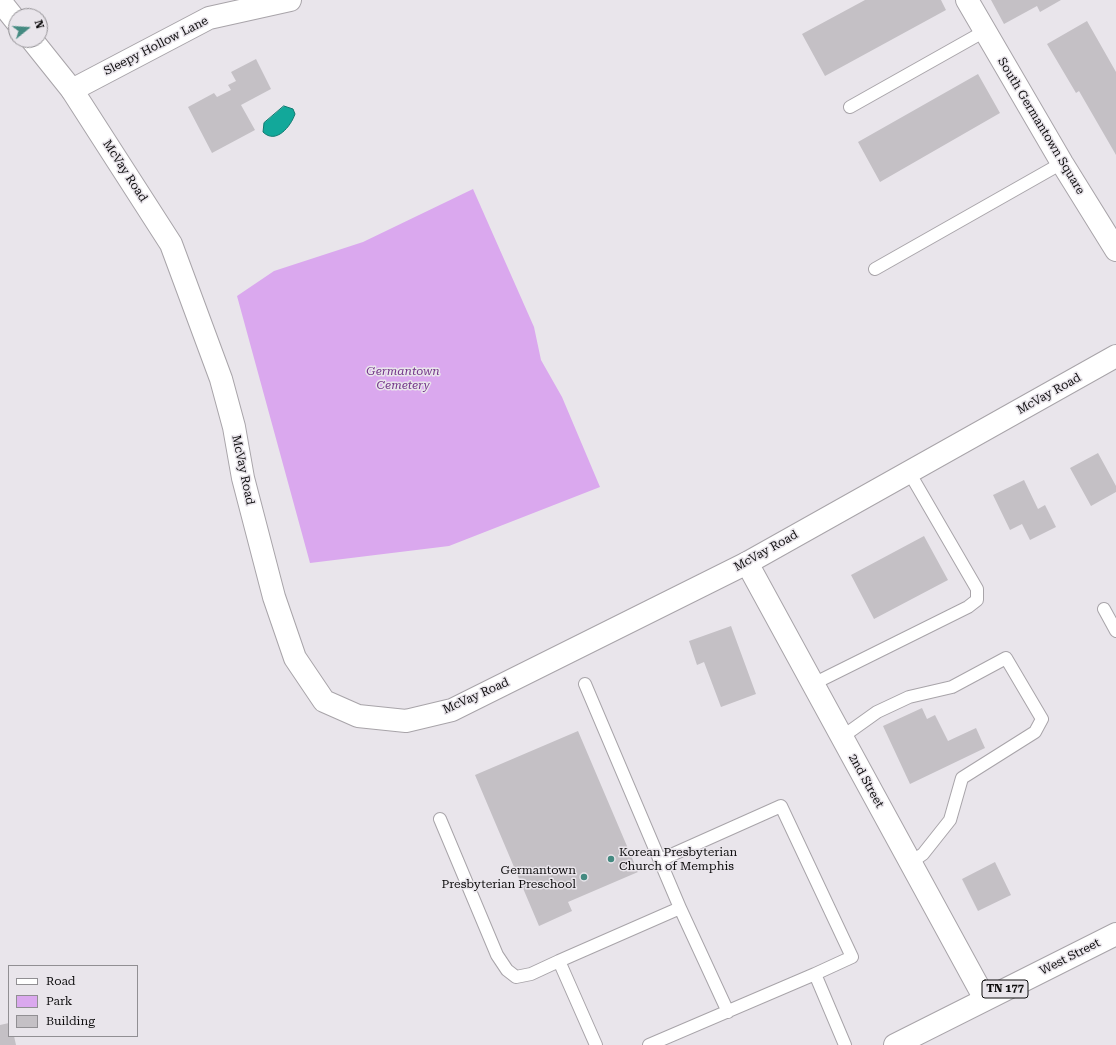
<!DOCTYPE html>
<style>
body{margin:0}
#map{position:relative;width:1116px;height:1045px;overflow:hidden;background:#e9e5eb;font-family:"Roboto Serif",serif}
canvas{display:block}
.legend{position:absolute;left:8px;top:965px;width:130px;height:72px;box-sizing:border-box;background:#e9e5eb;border:1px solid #918f93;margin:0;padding:5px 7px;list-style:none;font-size:12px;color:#0e0d0e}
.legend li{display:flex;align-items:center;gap:8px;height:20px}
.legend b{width:20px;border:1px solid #918f93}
.north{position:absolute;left:8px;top:8px;width:40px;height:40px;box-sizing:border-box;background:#e9e5eb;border:1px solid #918f93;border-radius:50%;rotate:72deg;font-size:11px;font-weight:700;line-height:16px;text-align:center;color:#0e0d0e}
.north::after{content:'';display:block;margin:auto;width:14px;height:18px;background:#448a81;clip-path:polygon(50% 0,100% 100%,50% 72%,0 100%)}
</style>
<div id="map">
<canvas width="1116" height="1045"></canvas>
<ul class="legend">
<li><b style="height:5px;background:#fff"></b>Road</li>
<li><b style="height:11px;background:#daa8ee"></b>Park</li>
<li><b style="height:11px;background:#c4c0c5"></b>Building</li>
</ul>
<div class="north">N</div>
</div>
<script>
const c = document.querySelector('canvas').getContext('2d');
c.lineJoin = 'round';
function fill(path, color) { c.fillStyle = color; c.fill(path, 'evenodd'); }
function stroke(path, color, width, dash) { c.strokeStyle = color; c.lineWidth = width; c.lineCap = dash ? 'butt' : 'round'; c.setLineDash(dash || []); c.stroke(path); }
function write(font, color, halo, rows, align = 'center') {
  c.font = font + ' "Roboto Serif",serif'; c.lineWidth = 3; c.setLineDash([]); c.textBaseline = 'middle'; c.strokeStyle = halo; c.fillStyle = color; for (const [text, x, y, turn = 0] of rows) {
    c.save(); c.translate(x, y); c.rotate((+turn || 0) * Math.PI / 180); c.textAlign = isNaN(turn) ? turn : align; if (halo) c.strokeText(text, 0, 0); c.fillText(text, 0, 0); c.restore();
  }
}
const green = new Path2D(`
 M473,189L534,327L541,360L562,397L600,487L449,546L310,563L237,296L274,271L363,242Z`);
const water = new Path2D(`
 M284,106L293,109L295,114C291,126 276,145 263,132L264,123Z`);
const building = new Path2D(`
 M865,0H941L946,10L825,76L802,34Z
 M991,0H1061L1040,12L1037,6L1004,24Z
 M1087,21L1116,72V155L1079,91L1076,93L1047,44Z
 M256,59L271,89L241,105L255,130L212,153L188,107L214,93L217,97L231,90L228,85L236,81L231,72Z
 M978,74L1000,113L880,182L858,142Z
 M1098,453L1116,486V492L1091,506L1070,468Z
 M1024,480L1038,509L1045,505L1056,527L1030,540L1022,524L1010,530L993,495Z
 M924,536L948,580L874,619L851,575Z
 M731,626L756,694L721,707L704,662L697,665L689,641Z
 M922,708L927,719L935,715L948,741L976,728L985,748L910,784L883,726Z
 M578,731L638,872L568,902L572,911L539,926L475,775Z
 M995,862L1011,895L978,911L962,879Z
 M9,1023V1036H14L16,1045H0V1025Z`);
const service = new Path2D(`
 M850,107L985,31
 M875,269L1062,163
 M1104,609L1116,631
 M585,684L680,908L559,961L596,1045
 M813,684L968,607L977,600V589L909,472
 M842,737L877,712L909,697L952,687L1006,658L1042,719L1035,732L962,778L950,820L923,854L910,863
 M440,819L497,955L507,970L516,977L531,974L559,961
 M660,860L781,806L852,957L815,974
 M680,908L728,1012
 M649,1045L815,974L845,1045`);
const minor = new Path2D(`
 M967,0L1062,163L1116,250
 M72,90L209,18L290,0
 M747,563L985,999`);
const tertiary = new Path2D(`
 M0,1L16,21
 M32,40L72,90L171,244L221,379L234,427L243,478L274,597L295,658L324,701L358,716L406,721L452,710L747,563L1116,356`);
const primary = new Path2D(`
 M895,1045L1116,934`);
const markers = [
 [611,859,4,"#448a81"],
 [584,877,4,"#448a81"]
];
const shields = [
 [1005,989,46]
];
const shieldNames = [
 ["TN 177",1005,989]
];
const streetNames = [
 ["Sleepy Hollow Lane",156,46,-27],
 ["South Germantown Square",1041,126,59],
 ["McVay Road",125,171,57],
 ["McVay Road",1049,394,-29],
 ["McVay Road",243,470,78],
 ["McVay Road",766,551,-29],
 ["McVay Road",476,696,-24],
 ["2nd Street",866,781,61],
 ["West Street",1070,957,-27]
];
const parkNames = [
 ["Germantown",403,371],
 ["Cemetery",403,385]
];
const poiNames = [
 ["Korean Presbyterian",619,852],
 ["Church of Memphis",619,866],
 ["Germantown",576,870,"right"],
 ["Presbyterian Preschool",576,884,"right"]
];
fill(green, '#daa8ee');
fill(water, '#12a89a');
stroke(water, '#117a70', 1);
fill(building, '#c4c0c5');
stroke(service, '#a8a4a9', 14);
stroke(minor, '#a8a4a9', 24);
stroke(tertiary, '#a8a4a9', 24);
stroke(primary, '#a8a4a9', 24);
stroke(service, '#fff', 12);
stroke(minor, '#fff', 22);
stroke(tertiary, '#fff', 22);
stroke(primary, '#fff', 22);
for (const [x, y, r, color] of markers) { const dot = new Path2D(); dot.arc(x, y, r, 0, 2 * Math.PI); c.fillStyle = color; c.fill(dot); stroke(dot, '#e9e5eb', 1.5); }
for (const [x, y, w] of shields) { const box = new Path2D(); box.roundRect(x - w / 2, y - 9, w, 18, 3); c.fillStyle = '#e9e5eb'; c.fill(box); stroke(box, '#0e0d0e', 1); }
write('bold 11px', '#0e0d0e', null, shieldNames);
write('12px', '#0e0d0e', '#e9e5eb', streetNames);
write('italic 12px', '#733589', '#e9e5eb', parkNames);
write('12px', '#0e0d0e', '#e9e5eb', poiNames, 'left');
</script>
